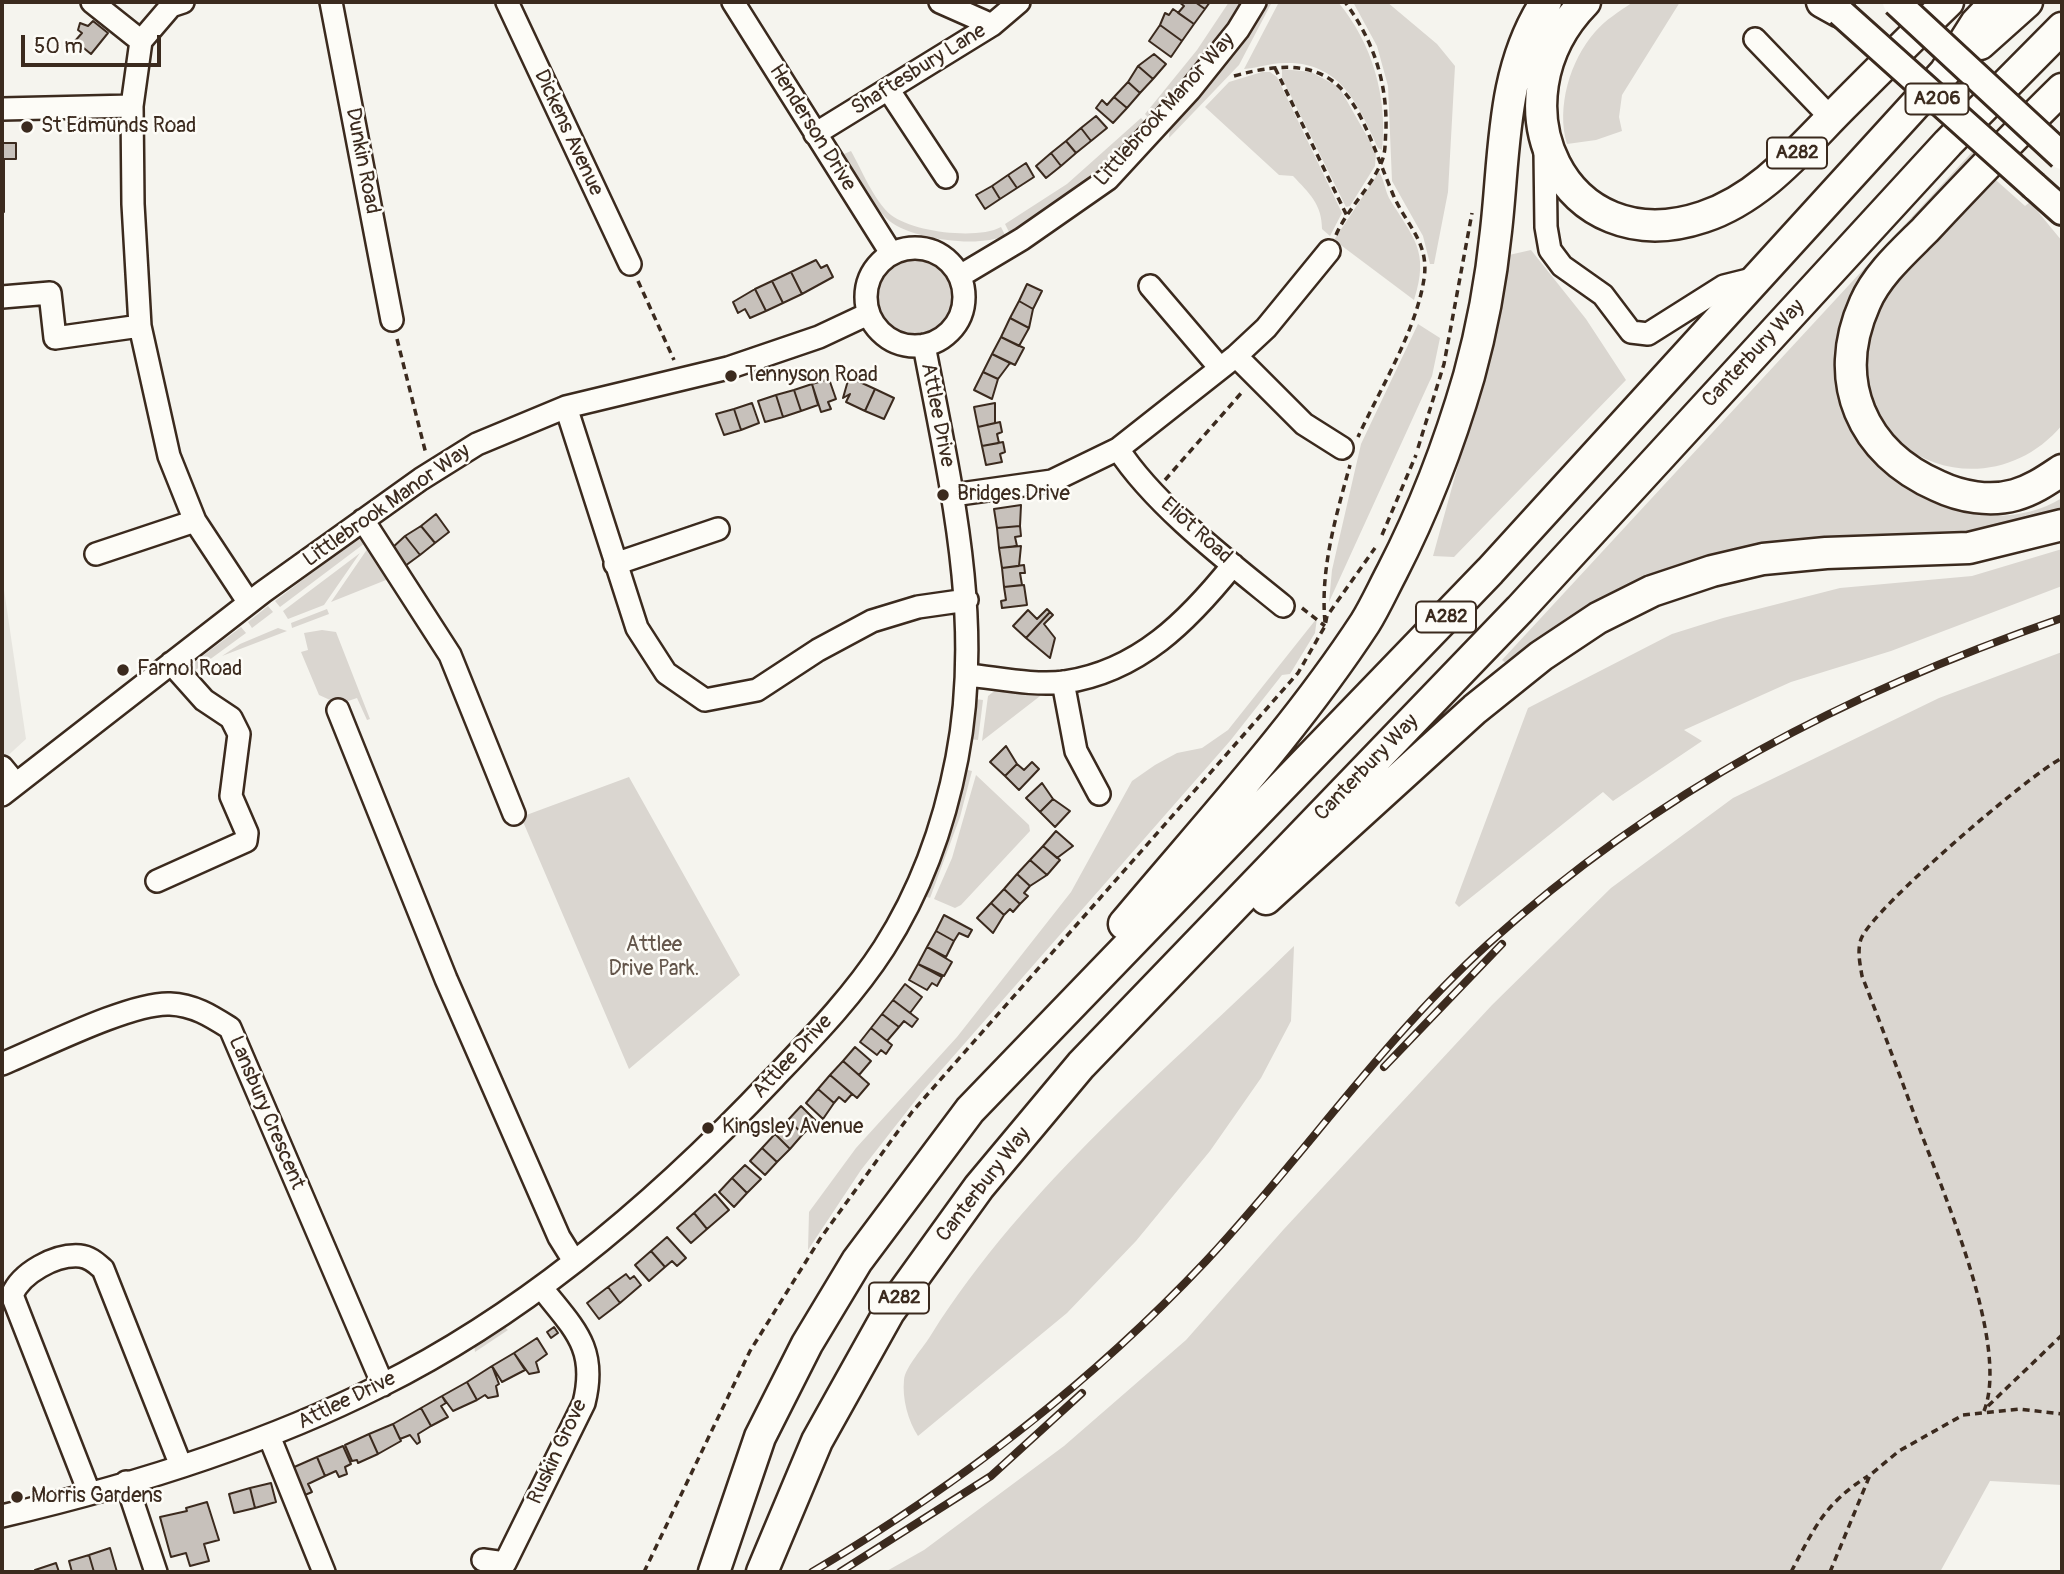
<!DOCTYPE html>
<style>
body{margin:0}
#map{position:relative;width:2064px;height:1574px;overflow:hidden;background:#f5f4ee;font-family:Pangolin,sans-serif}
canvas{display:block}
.frame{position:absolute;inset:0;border:4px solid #3b2a1e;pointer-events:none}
.scale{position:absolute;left:21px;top:35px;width:140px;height:32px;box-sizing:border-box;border:4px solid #3b2a1e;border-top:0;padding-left:9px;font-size:21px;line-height:24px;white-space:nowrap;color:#3b2a1e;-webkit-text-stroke:5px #fdfcf7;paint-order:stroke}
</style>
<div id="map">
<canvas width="2064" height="1574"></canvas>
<div class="frame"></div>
<div class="scale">50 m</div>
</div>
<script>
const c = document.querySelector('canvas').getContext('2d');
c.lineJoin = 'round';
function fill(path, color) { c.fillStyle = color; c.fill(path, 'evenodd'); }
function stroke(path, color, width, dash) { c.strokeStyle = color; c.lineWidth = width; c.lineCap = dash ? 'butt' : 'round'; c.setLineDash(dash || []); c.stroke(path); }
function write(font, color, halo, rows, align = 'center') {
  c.font = font + ' Pangolin,sans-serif'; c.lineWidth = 5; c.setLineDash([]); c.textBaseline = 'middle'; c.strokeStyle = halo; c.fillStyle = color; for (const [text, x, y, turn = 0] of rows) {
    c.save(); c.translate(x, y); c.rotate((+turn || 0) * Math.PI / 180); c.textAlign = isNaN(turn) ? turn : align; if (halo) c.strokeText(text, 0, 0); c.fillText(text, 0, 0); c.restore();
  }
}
const built = new Path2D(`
 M2,576L26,739L2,761Z`);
const green = new Path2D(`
 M1229,2H1247L1230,29L1152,122L1145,114L1197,50Z
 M1265,2H1272L1239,65L1169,138L1170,127L1228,60Z
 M1279,2H1338C1372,43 1388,97 1382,150L1378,148C1359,106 1341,63 1288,63C1273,62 1258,68 1244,69Z
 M1353,2H1387L1437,44L1455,66L1448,192L1434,264H1430L1423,236L1392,181L1388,86L1377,46Z
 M1633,2H1680L1622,95L1619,117L1622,131L1596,140L1567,144C1556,108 1570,60 1595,32C1605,20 1620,11 1633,2Z
 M1282,69L1311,72L1339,87L1376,152L1375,166L1350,206L1346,207L1282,78Z
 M1262,72H1270L1277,77L1342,213L1330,236L1322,229C1322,204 1309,193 1293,176L1279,175L1205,107L1229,82Z
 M1141,118L1148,125C1106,168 1062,202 1009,232L1005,224L1067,184Z
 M851,151C862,170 874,201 891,215C913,232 977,240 1001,227L1005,235C981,249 906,239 886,218C869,201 857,175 844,154Z
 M1972,152L1979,159L1875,268L1857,435C1867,449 1877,465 1891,477C1937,516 2010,530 2062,498V510L2014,525L1963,534L1796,542L1508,665L1502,660Z
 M1379,172C1384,179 1385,190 1389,198C1413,238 1430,250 1414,300L1334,240Z
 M1988,173L2025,206L2030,202L2062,241V425C2000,500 1883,475 1862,378C1859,364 1871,314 1876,300C1879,288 1895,276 1903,267C1931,236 1960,204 1988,173Z
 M1531,250L1586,319L1626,380L1454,557L1433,556L1501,310L1509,255Z
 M871 297a42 42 0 1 1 84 0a42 42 0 1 1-84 0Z
 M1418,324L1440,338L1432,376L1329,602L1332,570L1361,444Z
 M364,533L369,540L280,607L275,601Z
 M370,545L396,576L331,602Z
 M2062,549V586L1891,651L1791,682L1684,730L1702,741L1613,801L1603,792L1459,907L1455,903L1528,708L1672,634L1723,618L1840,588L1972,576Z
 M360,553L324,605L288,619L283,611Z
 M268,606L273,612L252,628L248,622Z
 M327,609L329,614L292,628L291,623Z
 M1317,618L1315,633L1290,674L1282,675L1230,741L922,1092L861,1170L808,1250L809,1212L856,1148L957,1037L1071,892L1132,781L1155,765L1177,753L1202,748L1228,730Z
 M241,627L246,633L190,674L185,669Z
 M278,628L287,631L222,656L240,644Z
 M322,630L336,632L370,719L367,720L357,698L339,704L319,695L301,652L308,650L304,633Z
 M2062,652V1485L1990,1481L1940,1572H885L924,1550L1064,1446L1186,1340L1284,1229L1492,1005L1611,888L1733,798L1939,698Z
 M997,689L1044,693L982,741L988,696Z
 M975,699L983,700L978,740L969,739Z
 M964,769L972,771L960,817L930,898L922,895Z
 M976,775L1029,825L1030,831L961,905L955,908L934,899L952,858Z
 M629,777L740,975L629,1069L521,817Z
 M1294,946L1291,1021L1261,1078L1210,1151L1136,1241L1067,1313L918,1436C908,1421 902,1398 904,1380C905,1367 924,1347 931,1335C1027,1183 1167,1070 1294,946Z
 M502,1325L508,1330L475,1352L474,1344Z`);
const building = new Path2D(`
 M1179,2H1195L1205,9L1194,24L1178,13L1184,6Z
 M1195,2H1210L1205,9Z
 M1173,9L1194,24L1182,41L1160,25L1165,13L1169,15Z
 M93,21L108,33L91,54L75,41L82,33L78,30L80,23L88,26Z
 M1160,25L1182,41L1171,57L1149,41Z
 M1154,54L1166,64L1153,79L1138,66Z
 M1138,66L1153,79L1140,93L1128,82Z
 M1128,82L1140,93L1127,108L1114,97Z
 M1114,97L1127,108L1113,123L1096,108L1102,100L1107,105Z
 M1096,116L1107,128L1091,141L1081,128Z
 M1081,128L1091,141L1076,153L1066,141Z
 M1066,141L1076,153L1061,166L1051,153Z
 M2,143H16V159H4V212Z
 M1051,153L1061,166L1046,178L1036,166Z
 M1026,163L1034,177L1017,188L1008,175Z
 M1008,175L1017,188L1000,199L992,186Z
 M992,186L1000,199L985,209L976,195Z
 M816,260L821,268L827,265L833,277L802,294L791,272Z
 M791,272L802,294L783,303L772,281Z
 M772,281L783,303L766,311L755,289Z
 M1027,284L1042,291L1033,309L1019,301Z
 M755,289L766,311L750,318L745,309L738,313L733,302Z
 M1019,301L1033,309L1029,328L1010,318Z
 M1010,318L1029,328L1019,346L1001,337Z
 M1001,337L1024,348L1015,365L992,354Z
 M992,354L1010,363L998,379L983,372Z
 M983,372L998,379L992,399L974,390Z
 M849,377L875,389L865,411L846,402L850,394L843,398Z
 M829,379L836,399L828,402L831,409L821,412L812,384Z
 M812,384L818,405L801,411L794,390Z
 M875,389L894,398L884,419L865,411Z
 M794,390L801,411L783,417L776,395Z
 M776,395L783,417L765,422L758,401Z
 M752,403L759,423L741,430L734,409Z
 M995,403V423L978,427L974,407Z
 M734,409L741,430L724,435L716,414Z
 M1000,422L1002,432L997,434L999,443L982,446L978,427Z
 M1003,442L1005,452L1000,454L1002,462L986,465L982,446Z
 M1021,505L1020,526L997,528L994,509Z
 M436,514L449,532L435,543L421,526Z
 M421,526L435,543L420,555L405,536Z
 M1020,526L1021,536L1015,537L1017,546L999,548L997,528Z
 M405,536L420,555L405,566L391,549Z
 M1021,546L1019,566L1002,568L999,548Z
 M1024,565L1025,573H1020L1022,585L1004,587L1002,568Z
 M1024,585L1027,605L1002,608L1001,601L1006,600L1004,587Z
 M1047,609L1050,612L1026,638L1013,626L1028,610L1037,619Z
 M1050,612L1053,615L1044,624L1055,638L1050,658L1026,638Z
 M1006,746L1017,764L1005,776L990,762Z
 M1032,762L1039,769L1019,790L1005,776L1017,764L1024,770Z
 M1042,783L1053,799L1040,812L1026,798Z
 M1053,799L1070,811L1055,827L1040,812Z
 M1056,831L1073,846L1057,858L1043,846Z
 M1043,846L1060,860L1047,875L1030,860Z
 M1030,860L1047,875L1030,886L1017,874Z
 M1017,874L1030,886L1024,893L1028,896L1020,904L1004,889Z
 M1004,889L1020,904L1013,912L1010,909L1004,915L991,903Z
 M991,903L1004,915L993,933L977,918Z
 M944,915L972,930L968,937L959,933L954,941L936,931Z
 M936,931L954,941L946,957L927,947Z
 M927,947L952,962L944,976L918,964Z
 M918,964L942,977L937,986L932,983L927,990L909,980Z
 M905,984L922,997L910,1013L893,1000Z
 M893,1000L918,1019L912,1027L904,1021L899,1027L882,1014Z
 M882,1014L899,1027L887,1041L871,1028Z
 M871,1028L892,1045L886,1054L881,1050L877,1055L860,1042Z
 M855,1047L871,1061L859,1075L843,1061Z
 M843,1061L869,1084L857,1098L830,1075Z
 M830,1075L852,1094L845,1102L839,1097L834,1103L818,1089Z
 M818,1089L834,1103L823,1119L806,1103Z
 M801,1106L816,1121L803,1134L788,1120Z
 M788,1120L803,1134L790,1149L775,1134Z
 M775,1134L790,1149L777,1162L762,1148Z
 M762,1148L777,1162L765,1175L750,1161Z
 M745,1165L761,1179L747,1193L732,1178Z
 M732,1178L747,1193L734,1207L719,1192Z
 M715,1194L729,1210L707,1229L694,1213Z
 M694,1213L707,1229L691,1243L677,1228Z
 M667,1237L686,1258L677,1266L672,1261L665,1267L651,1251Z
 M651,1251L665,1267L649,1281L635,1265Z
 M626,1274L630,1279L634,1276L641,1285L620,1303L608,1287Z
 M608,1287L620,1303L599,1319L587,1303Z
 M554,1327L558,1333L551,1338L547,1332Z
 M537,1338L547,1354L536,1362L539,1372L529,1374L514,1353Z
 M514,1353L525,1370L502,1382L492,1366Z
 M492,1366L499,1384L496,1386L498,1396L488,1398L485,1395L477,1400L467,1382Z
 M467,1382L477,1400L453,1411L442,1396Z
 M442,1396L446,1403L441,1406L448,1417L431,1426L421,1408Z
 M421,1408L431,1426L418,1434L420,1442L417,1444L410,1435L400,1439L393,1424Z
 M393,1424L401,1441L378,1454L369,1434Z
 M369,1434L378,1454L358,1463L357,1460L352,1461L345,1445Z
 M343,1446L351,1464L345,1467L347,1474L339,1477L336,1471L325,1476L317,1457Z
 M317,1457L325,1476L308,1484L312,1492L305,1495L292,1468Z
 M271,1483L276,1502L255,1508L250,1488Z
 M250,1488L255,1508L234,1513L229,1494Z
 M207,1502L219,1540L204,1544L209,1561L190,1566L186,1553L171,1557L160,1517L187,1511L186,1508Z
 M110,1548L117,1572H94L89,1555Z
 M89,1555L94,1572H72L69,1561Z
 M56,1563L59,1572H35V1570Z`);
const path = new Path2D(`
 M1275,68L1347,216
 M1234,76C1347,44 1356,105 1392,192C1404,223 1430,241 1424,279C1416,331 1380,389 1358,437
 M1336,235C1347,209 1371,188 1382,161C1386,151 1385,140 1386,129C1387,81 1373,40 1345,2
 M638,281L674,360
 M397,339L426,454
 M1418,448L1444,364L1472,213
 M1165,480L1243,391
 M1382,535L1416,455
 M1302,608L1325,626
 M1325,622C1320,569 1336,516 1350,465
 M1988,1406L2062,1335
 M1984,1411C2010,1346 1944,1195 1920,1130C1901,1079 1882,1027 1862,976C1860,964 1857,951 1861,939C1872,909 2030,774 2062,758
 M644,1572L750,1351L820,1239L912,1112L1298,673L1325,626L1327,616L1375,548
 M1791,1572C1815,1527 1824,1504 1868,1476
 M1830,1572L1870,1475L1899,1451L1963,1415L2019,1409L2062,1414`);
const minor = new Path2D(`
 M92,2L141,41
 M183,2L171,6L141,41L132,106L133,204L140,326L169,456L195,521L249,603
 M331,2L392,320
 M507,2L630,264
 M733,2L891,253
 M940,2L992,25
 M1755,39L1831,118
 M888,89L946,177
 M2,109L132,106
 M815,134L992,25L1019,2
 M1545,151L1546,227L1550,250L1562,266L1603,295L1631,332L1648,334L1724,286L1756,278
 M866 297a49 49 0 1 1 98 0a49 49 0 1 1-98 0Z
 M960,276L1022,239L1108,179L1190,90L1238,30L1255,2
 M1150,286L1220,368
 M2,297L50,293L55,338L140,326
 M1236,356L1304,424L1342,448
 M566,407L637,628L666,673L705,700L757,690L818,650L872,621L918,607L967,600
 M1118,449C1155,506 1229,562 1283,606
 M953,495L1052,481L1118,449L1236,356L1266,328L1329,251
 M363,520L450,655L514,814
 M96,554L195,521
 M615,564L718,529
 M968,675C998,678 1034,686 1065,682C1139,671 1188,621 1233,565
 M1063,682L1076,751L1099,794
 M338,710L446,979L559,1237L574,1261
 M2,767L16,784
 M2,795L263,592L421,479L477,444L566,407L728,368L819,337L868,314
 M157,881L246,841L247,833L231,796L239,734L231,718L204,700L171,663
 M2,1064C41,1048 131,1002 170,1004C194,1005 211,1016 230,1028L383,1385
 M269,1436L324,1572
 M126,1482L156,1572
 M89,1492L12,1295C21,1273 55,1254 80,1256C90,1257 96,1263 103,1269L181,1466
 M2,1516C131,1486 261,1446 380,1386C529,1312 660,1199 774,1078C813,1037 853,996 884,948C921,890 944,826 957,758C984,619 950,482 924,345
 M483,1560L505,1563L584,1403C598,1347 573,1328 541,1287`);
const major = new Path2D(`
 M2034,186L2062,211`);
const highway = new Path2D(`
 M1585,2C1488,101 1563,264 1703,217C1761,198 1801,148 1843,106C1878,71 1913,36 1948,2
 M1822,2L1840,12
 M1980,44L2027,2
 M2062,89C2015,135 1970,182 1925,230C1903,252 1877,275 1865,303C1830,381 1862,453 1938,486C1961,497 1990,502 2015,495C2033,490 2047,480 2062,470
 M1266,899L1475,709L1541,656L1598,618L1652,591L1712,571L1763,559L1826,553L1969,548L2062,525
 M1124,924C1206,826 1295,730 1365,623C1375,607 1383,589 1392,572C1425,508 1449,445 1469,376C1482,329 1491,280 1496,231C1505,153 1501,70 1546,2
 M714,1572L760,1437L807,1344L857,1261L970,1110L1490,571L1945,72L1976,23L1996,2
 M762,1572L817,1441L889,1312L979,1187L1081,1065L1520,609L1948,143L2062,28`);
const rail = new Path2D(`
 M1384,1067L1502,944
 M812,1572C959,1485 1089,1385 1206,1261C1303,1157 1383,1039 1488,944C1660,789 1845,693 2062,618
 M840,1572L991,1476L1082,1393`);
const majorBridge = new Path2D(`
 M1896,2L2062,156
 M1840,12L2034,186`);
const markers = [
 [27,127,7,"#3b2a1e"],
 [731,376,7,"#3b2a1e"],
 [943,495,7,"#3b2a1e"],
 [123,670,7,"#3b2a1e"],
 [708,1128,7,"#3b2a1e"],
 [17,1497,7,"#3b2a1e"]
];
const shields = [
 [1937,99,63],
 [1797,153,60],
 [1446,617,60],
 [899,1298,60]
];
const shieldNames = [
 ["A206",1937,99],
 ["A282",1797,153],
 ["A282",1446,617],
 ["A282",899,1298]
];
const streetNames = [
 ["Shaftesbury Lane",919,70,-32],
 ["Littlebrook Manor Way",1165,110,-48],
 ["Henderson Drive",812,128,58],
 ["Dickens Avenue",568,133,65],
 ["Dunkin Road",362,161,79],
 ["Canterbury Way",1754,354,-47],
 ["Attlee Drive",937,415,79],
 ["Littlebrook Manor Way",387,506,-35],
 ["Eliot Road",1196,531,42],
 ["Canterbury Way",1367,768,-46],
 ["Attlee Drive",793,1057,-47],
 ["Lansbury Crescent",266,1113,67],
 ["Canterbury Way",984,1185,-52],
 ["Attlee Drive",347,1401,-26],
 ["Ruskin Grove",558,1452,-65]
];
const poiNames = [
 ["St Edmunds Road",41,127],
 ["Tennyson Road",745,376],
 ["Bridges Drive",957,495],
 ["Farnol Road",137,670],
 ["Kingsley Avenue",722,1128],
 ["Morris Gardens",31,1497]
];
const parkNames = [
 ["Attlee",654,946],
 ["Drive Park.",654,970]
];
fill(built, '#e7e5df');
fill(green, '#dad6d0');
fill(building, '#c7c1bb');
stroke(building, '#3b2a1e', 2);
stroke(minor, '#3b2a1e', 26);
stroke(major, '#3b2a1e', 32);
stroke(highway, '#3b2a1e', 35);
stroke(path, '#3b2a1e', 3.5, [7, 5]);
stroke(minor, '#fdfcf7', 21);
stroke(major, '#fdfcf7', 26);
stroke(highway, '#fdfcf7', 30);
stroke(rail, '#3b2a1e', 8);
stroke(rail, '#fdfcf7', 5, [16]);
stroke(majorBridge, '#3b2a1e', 32, []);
stroke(majorBridge, '#fdfcf7', 26);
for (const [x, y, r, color] of markers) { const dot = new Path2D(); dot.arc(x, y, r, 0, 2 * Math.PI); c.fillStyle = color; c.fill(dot); stroke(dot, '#fdfcf7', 2.5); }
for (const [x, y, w] of shields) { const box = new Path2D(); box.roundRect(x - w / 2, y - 15.5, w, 31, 5); c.fillStyle = '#fdfcf7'; c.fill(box); stroke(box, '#3b2a1e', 2); }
write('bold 19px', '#3b2a1e', null, shieldNames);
write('21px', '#3b2a1e', '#fdfcf7', streetNames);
write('21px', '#3b2a1e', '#fdfcf7', poiNames, 'left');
write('21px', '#63554a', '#fdfcf7', parkNames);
</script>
